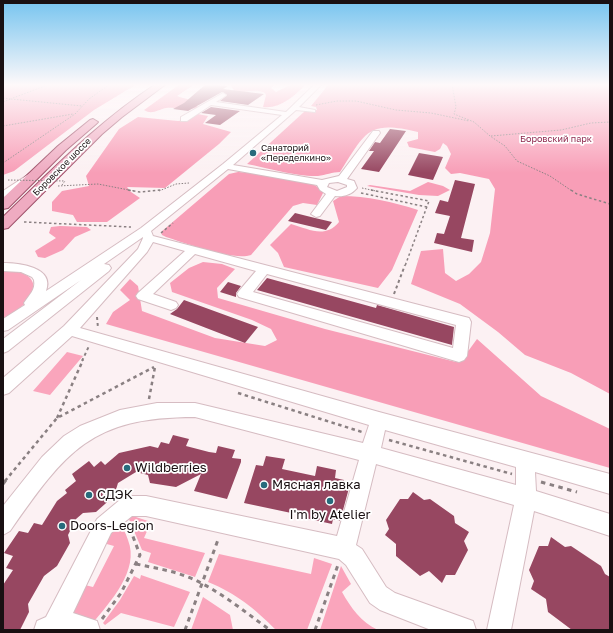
<!DOCTYPE html>
<meta charset="utf-8">
<style>
body{margin:0}
#map{position:relative;width:613px;height:633px;overflow:hidden;background:#fcf1f3;font-family:"Golos Text",sans-serif}
canvas{display:block}
.frame{position:absolute;inset:0;border:4px solid #191012;pointer-events:none}
</style>
<div id="map">
<canvas width="613" height="633"></canvas>
<div class="frame"></div>
</div>
<script>
const c = document.querySelector('canvas').getContext('2d');
c.lineJoin = 'round';
function fill(path, color) { c.fillStyle = color; c.fill(path, 'evenodd'); }
function stroke(path, color, width, dash) { c.strokeStyle = color; c.lineWidth = width; c.lineCap = dash ? 'butt' : 'round'; c.setLineDash(dash || []); c.stroke(path); }
function write(font, color, halo, rows, align = 'center') {
  c.font = font + ' "Golos Text",sans-serif'; c.lineWidth = 3.5; c.setLineDash([]); c.textBaseline = 'middle'; c.strokeStyle = halo; c.fillStyle = color; for (const [text, x, y, turn = 0] of rows) {
    c.save(); c.translate(x, y); c.rotate((+turn || 0) * Math.PI / 180); c.textAlign = isNaN(turn) ? turn : align; if (halo) c.strokeText(text, 0, 0); c.fillText(text, 0, 0); c.restore();
  }
}
const green = new Path2D(`
 M3,271C16,271 33,272 34,288L26,303L3,321Z
 M67,352L83,356L50,395L33,391Z
 M130,515L151,522L144,538L205,553L195,577L148,562L151,553L142,550L129,519Z
 M113,521C122,525 125,531 128,540C140,570 110,602 92,624L73,616L70,608L81,584L93,587L114,546L103,543Z
 M219,554L311,574L314,558L332,564L307,630H276C254,608 237,594 208,582Z
 M341,566L351,584L342,592C351,608 361,622 378,630H320Z
 M141,575L190,592L174,627L121,613L105,625L103,623L120,600L134,576L140,579Z
 M203,597L230,615L233,630H191Z`);
const forest = new Path2D(`
 M3,84H137L94,110L14,171L3,175Z
 M180,84H195L177,96C184,99 196,99 198,108C188,110 177,107 166,108C157,110 152,115 144,110Z
 M229,84H276L271,88L276,92L292,84H306C295,96 280,109 263,107L266,95L265,93C254,88 244,93 232,94L234,90Z
 M329,84H610V394L571,373L525,355L498,332L460,304L411,284L421,251L443,249L445,273L456,281L469,274L481,262L490,233L495,189L489,179L460,173L451,174L445,168L451,154L447,146L443,143L440,149L435,152L409,147L407,142L418,139V132C367,120 366,132 340,172C332,172 326,175 318,176C299,177 267,168 247,164L305,111L317,110L316,107L311,106Z
 M198,114L208,116L203,124L231,132L219,144L165,188L127,187L131,192L140,198L107,222H77L73,215L52,211V202L62,191L89,186L86,176L119,129L138,117L178,121L186,120Z
 M238,172L253,173L311,183L324,191L317,205L303,203L293,206L251,255C233,261 185,243 166,237L162,235L161,232L229,174Z
 M428,182L443,186L450,190L438,196L419,195L367,186L370,185L410,191Z
 M341,196C367,196 393,202 418,210L392,270L378,288L284,267L278,253L270,245L291,224C309,229 325,239 339,222L333,201Z
 M60,226L87,227L91,230L75,237L63,250L45,258L38,257L35,251L56,238L49,233L51,227Z
 M203,262L222,264L235,269L217,288L218,298L325,329L456,362L469,350L477,339L541,396L610,429V468L106,324L113,312L130,300L120,290L130,279L138,286L142,311L215,338L265,346L277,340L271,329L252,320L172,292L170,283L189,268Z`);
const building = new Path2D(`
 M206,84L228,86L223,89L264,94L248,105L220,101L227,95L222,92L188,111L173,109L184,103Z
 M211,107L240,111L220,125L205,123L216,115L201,113Z
 M390,129L406,131L379,172L361,169L374,151H369L375,142L380,143Z
 M419,153L443,157L433,180L408,175Z
 M455,180L475,184L461,238L474,240L472,252L434,243L437,233L444,234L450,216L435,213L440,200L448,202Z
 M295,213L315,218L332,222L326,230L288,221Z
 M267,278L376,308L377,305L454,327L452,345L257,290Z
 M228,282L241,286L236,293V297L220,292Z
 M184,300L258,327L245,343L170,314L177,309Z
 M173,435L189,439L186,446L209,452L216,453L218,446L235,450L232,458L241,459V462L227,499L194,491L201,474L176,487L150,483L148,475L136,472L118,483L114,496L96,512L83,513L76,519L68,535L70,543L57,566L44,576L28,604L29,612L20,630H3V585L13,570L6,568L13,556L4,553L19,531L28,533L34,523L42,525L57,501L67,493L65,490L76,481L72,474L89,461L94,467L101,461L105,465L119,453L150,446L158,448L161,442L169,444Z
 M266,456L285,459L282,469L315,476L317,466L336,470L335,478L344,480L343,487L349,488L340,521L333,519L332,524L296,516V514L244,503L256,465L263,466Z
 M413,492L424,500L430,499L454,516L455,523L469,532L464,541L468,550L455,575H446L442,583L429,571L420,576L396,556V544L385,535L389,529L386,520L400,499H408Z
 M551,537L565,547L571,546L601,566L605,574L610,577V630H572L548,612L546,599L531,589L534,581L529,570L539,546H548Z`);
const pathFar4 = new Path2D(`
 M452,84L456,107L454,114L474,122L490,136L505,146L517,161L550,176L572,191
 M3,98L11,99L3,102
 M13,98L50,84
 M11,99L82,106
 M316,105L337,101H356L396,110L431,113L469,121
 M3,126L73,114
 M491,136L561,130L591,123L610,122
 M3,163L75,114L89,99L110,84
 M62,185L65,181
 M58,186L98,184L134,191
 M362,188L376,191
 M159,191L176,184L189,183`);
const pathFar3 = new Path2D(`
 M128,190L140,192L161,190
 M371,190L429,201L405,266
 M571,190L577,194L610,204
 M361,193L427,207
 M24,222L131,227
 M161,233L173,223`);
const pathFar2 = new Path2D(`
 M394,294L405,265
 M97,317L98,328
 M82,361L89,346`);
const pathFar1 = new Path2D(`
 M238,393L362,432
 M149,399L155,367
 M57,418L83,360
 M389,440L512,474
 M5,481L57,418L154,367`);
const path = new Path2D(`
 M541,482L577,492
 M3,484L6,480
 M136,564C155,568 175,571 193,579C221,592 245,612 270,630
 M102,619L121,593L140,555L129,526
 M185,630L219,537
 M315,630L338,565`);
const minor = new Path2D(`
 M315,84H322L299,107L315,110V112L296,110L233,165L322,180L339,176L373,131H379L380,133L347,179L354,181L357,188C351,195 343,197 335,196L320,216L316,217L311,214L326,194L320,190L317,185L228,169L151,231L153,236L469,318L471,322L467,356L464,360L459,362L239,297L237,294L239,291L256,271L195,254L153,294L176,302L178,305L176,308L171,310L138,299L136,296L138,293L185,251L153,242L147,252L80,328L379,412L610,474V494L535,472L536,491L610,514V536L534,511L511,630H487L514,505L376,464L356,545L362,549L386,587L395,593L473,621L476,630H431L380,610L370,603L346,565L339,559L146,516H132L111,533L73,613L97,621L100,630H34L37,621L46,617L97,519L121,499L128,496H146L337,536L359,460L195,417C91,417 66,451 10,531L3,535V506L42,457L64,436L80,426L120,410L157,403H195L363,443L369,425L72,336L9,393L3,395V378L64,326L138,249L143,238V237L104,264L109,265L111,268L109,271L8,351L3,353V339L81,280L8,330L3,331V319L25,305L24,303C29,295 36,290 34,280L32,277L21,272L3,271V263C19,263 55,267 46,291L141,228L223,164L282,115L211,105L187,121H181V117L223,93L226,95L225,96L216,102L286,112ZM338,182L347,185V187L337,191L327,187L329,183ZM267,274L456,325L453,348L253,292ZM385,430L516,467V485L381,448Z
 M35,170L40,173L38,175L3,198V191Z`);
const major = new Path2D(`
 M156,84H166L122,117L102,134L8,228L3,229V217C52,170 99,121 156,84Z
 M93,119L98,122L96,124L66,150L8,208L3,209V198L58,146L90,120Z`);
const pathBridge = new Path2D(`
 M8,180L65,181`);
const markers = [
 [253,153,4,"#276b7c"],
 [127,468,4,"#276b7c"],
 [264,485,4,"#276b7c"],
 [89,495,4,"#276b7c"],
 [330,501,4,"#276b7c"],
 [62,526,4,"#276b7c"]
];
const farParknames = [
 ["Боровский парк",556,139]
];
const farPoinames = [
 ["Санаторий",261,148],
 ["«Переделкино»",261,158]
];
const farStreetnames = [
 ["Боровское шоссе",62,167,-45]
];
const nearPoinames = [
 ["Wildberries",135,468],
 ["Мясная лавка",272,485],
 ["СДЭК",97,495],
 ["I'm by Atelier",330,515,"center"],
 ["Doors-Legion",70,526]
];
fill(green, '#faa5bc');
fill(forest, '#f89eb7');
fill(building, '#974761');
stroke(minor, '#d6bcc2', 2);
stroke(major, '#9e5068', 2);
stroke(pathFar4, '#8a8082', 1, [1.5, 1.5]);
stroke(pathFar3, '#8a8082', 1.5, [2.5, 2.5]);
stroke(pathFar2, '#8a8082', 2, [3, 3]);
stroke(pathFar1, '#8a8082', 2.5, [3.5, 3.5]);
stroke(path, '#8a8082', 3, [4.5, 4.5]);
fill(minor, '#fff');
fill(major, '#efabc1');
stroke(pathBridge, '#8a8082', 1, [1.5, 1.5]);
const sky = c.createLinearGradient(0, 0, 0, 173);
sky.addColorStop(0, '#76c4ef');
sky.addColorStop(0.49, '#fef9fa');
sky.addColorStop(1, '#fef9fa00');
c.fillStyle = sky;
c.fillRect(0, 0, 613, 173);
for (const [x, y, r, color] of markers) { const dot = new Path2D(); dot.arc(x, y, r, 0, 2 * Math.PI); c.fillStyle = color; c.fill(dot); stroke(dot, '#fff', 1.5); }
write('9px', '#8f294f', '#fff', farParknames);
write('9px', '#191012', '#fff', farPoinames, 'left');
write('9px', '#191012', '#fff', farStreetnames);
write('13px', '#191012', '#fff', nearPoinames, 'left');
</script>
